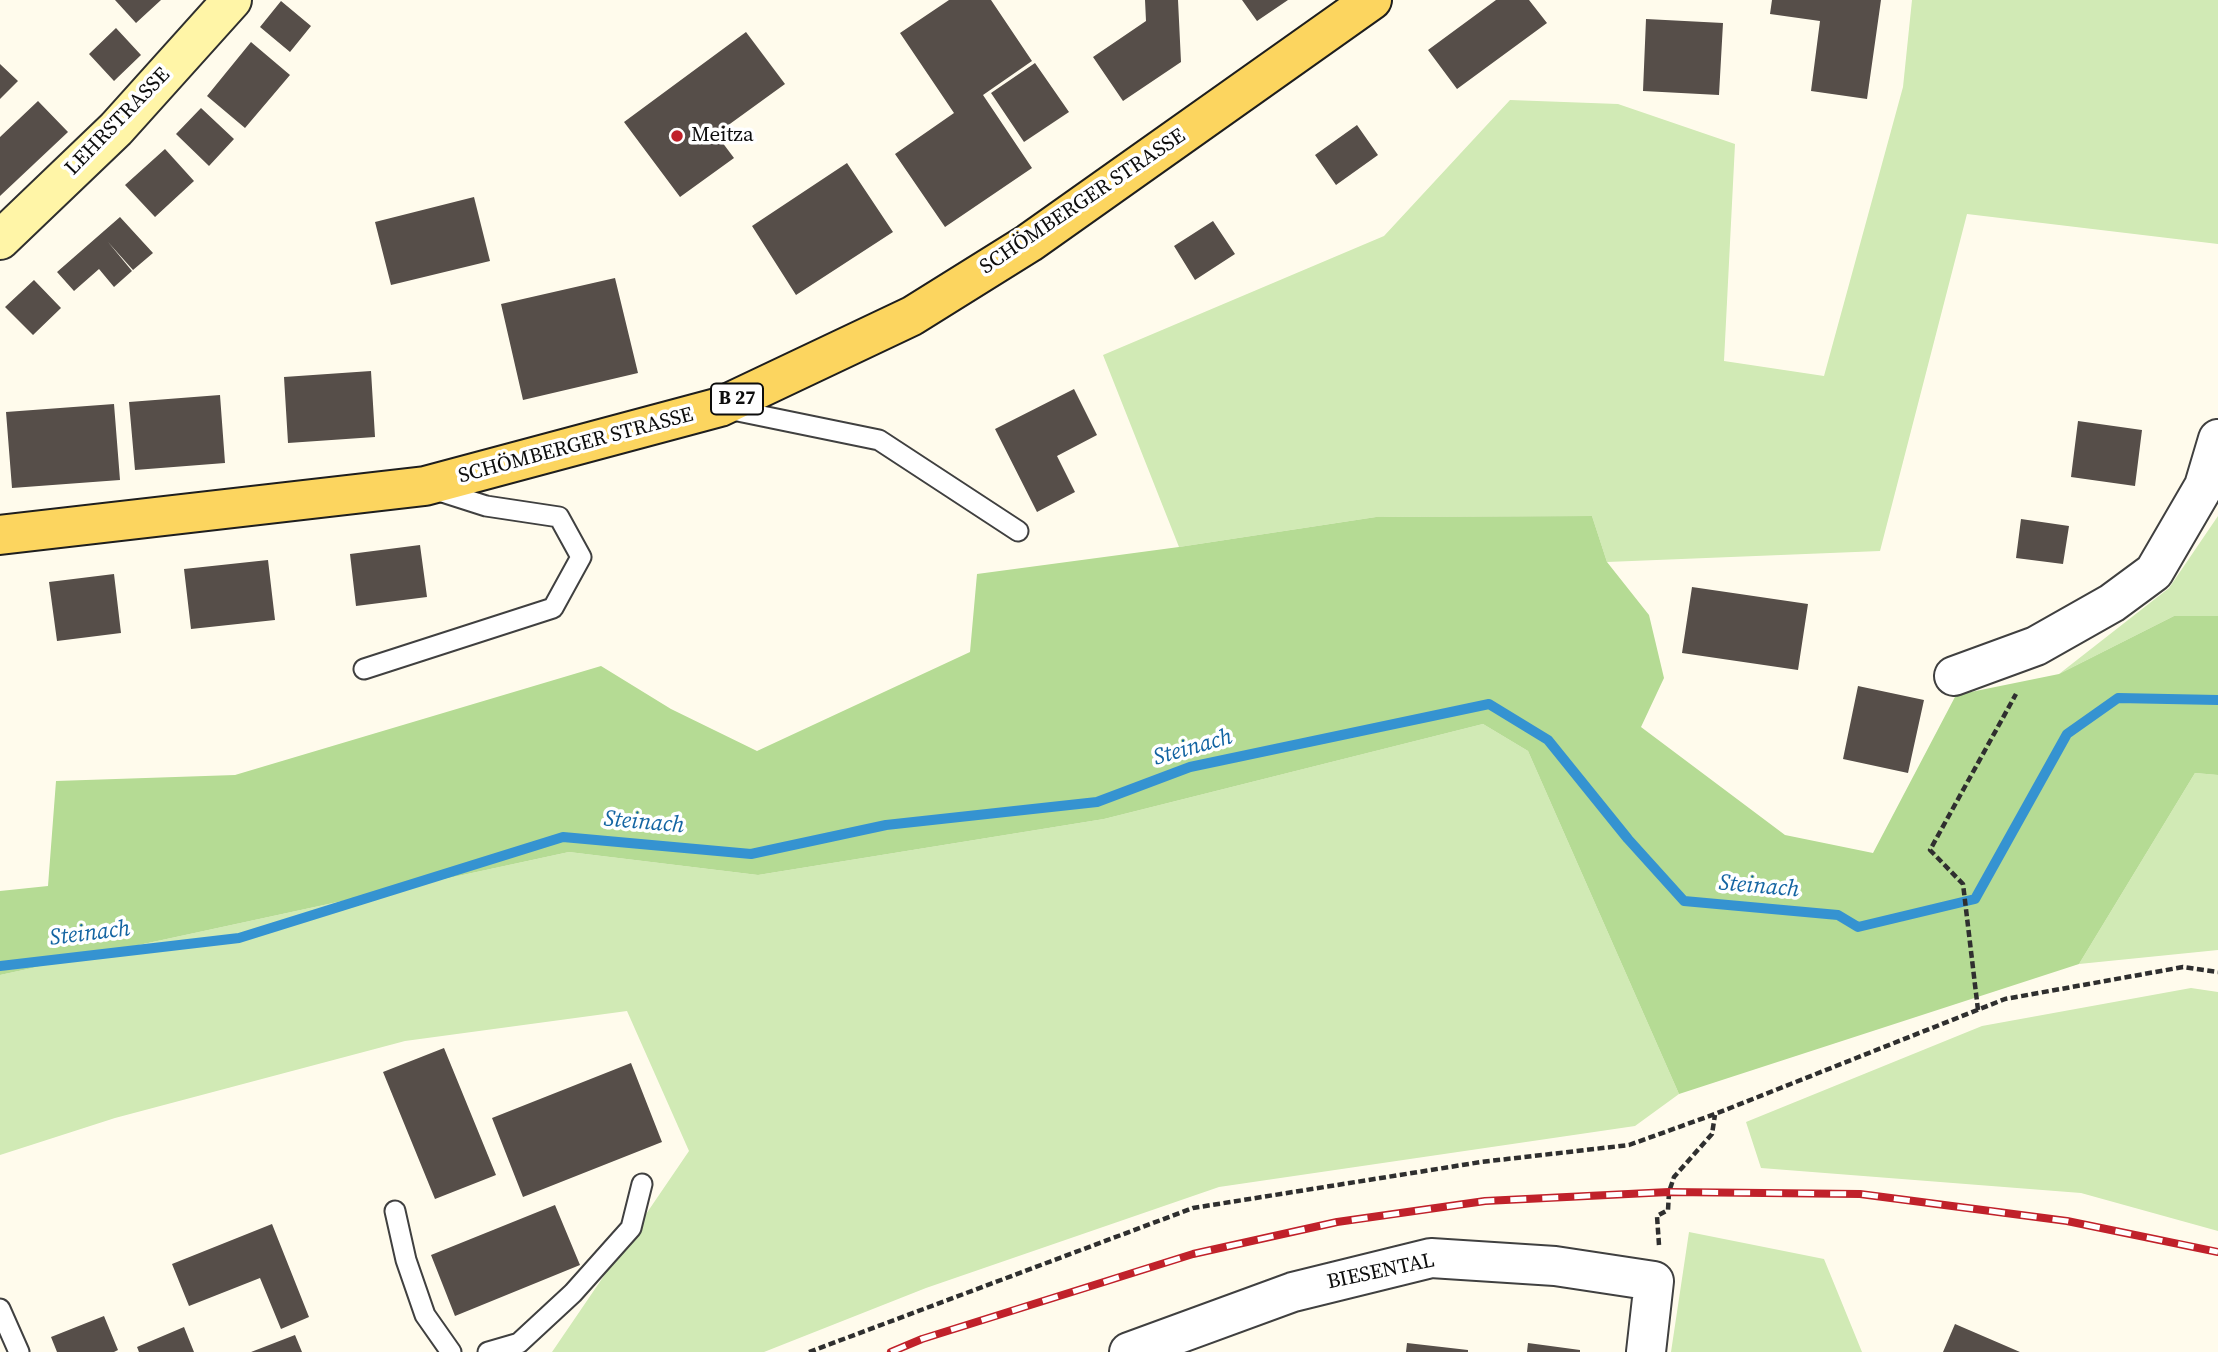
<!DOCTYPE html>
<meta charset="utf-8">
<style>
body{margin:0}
canvas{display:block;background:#fffbec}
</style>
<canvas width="2218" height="1352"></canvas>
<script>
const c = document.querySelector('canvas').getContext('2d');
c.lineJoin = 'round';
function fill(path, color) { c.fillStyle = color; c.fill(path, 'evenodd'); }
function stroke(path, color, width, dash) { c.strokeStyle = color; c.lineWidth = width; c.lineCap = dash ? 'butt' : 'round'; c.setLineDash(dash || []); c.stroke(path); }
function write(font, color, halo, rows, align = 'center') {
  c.font = font + ' "Source Serif 4",serif'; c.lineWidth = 7; c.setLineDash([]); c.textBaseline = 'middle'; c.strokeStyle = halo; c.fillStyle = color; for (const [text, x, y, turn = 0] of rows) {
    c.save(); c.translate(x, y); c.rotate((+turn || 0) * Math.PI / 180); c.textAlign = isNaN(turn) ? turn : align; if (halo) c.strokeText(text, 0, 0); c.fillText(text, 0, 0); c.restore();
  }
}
const green = new Path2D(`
 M1912,0H2218V244L1967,214L1880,551L1607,562L1592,516L1376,517L1179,547L1103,355L1384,236L1510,100L1618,104L1735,144L1724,361L1824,376L1903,87Z
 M2218,516V616H2174L2059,674L2169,588Z
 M1483,724L1528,751L1679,1094L1635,1126L1219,1187L926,1288L764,1352H552L689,1151L627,1011L405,1041L115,1118L0,1155V975L569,852L758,875L1104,819Z
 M2195,773L2218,775V950L2079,964Z
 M2191,988L2218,992V1231L2081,1193L1761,1168L1746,1122L1982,1026Z
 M1689,1232L1824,1259L1862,1352H1671Z`);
const forest = new Path2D(`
 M1592,516L1607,562L1649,615L1664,678L1641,727L1785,835L1873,853L1956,695L2059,674L2174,616H2218V775L2195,773L2079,964L1679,1094L1528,751L1483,724L1104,819L758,875L569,852L0,975V891L48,886L56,781L235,775L601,666L671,709L757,751L970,652L977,574L1179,547L1376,517Z`);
const stream = new Path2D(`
 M0,966L239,938L563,837L751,854L886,825L1097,802L1190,767L1489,704L1548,740L1628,839L1684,901L1838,915L1858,927L1975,899L2067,734L2118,698L2218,700`);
const building = new Path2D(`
 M115,0H161L136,23Z
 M949,0H991L1032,61L983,95L1032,168L945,227L895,154L954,113L900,33Z
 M1145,0H1178L1181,62L1123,101L1093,57L1146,21Z
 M1242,0H1288L1257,21Z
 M1496,0H1529L1547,23L1457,89L1428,50Z
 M1772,0H1881L1867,99L1811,91L1820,21L1770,14Z
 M281,1L311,26L290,52L260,27Z
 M1646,19L1723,23L1719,95L1643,91Z
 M116,28L141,55L114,81L89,54Z
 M746,32L785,84L716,134L734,158L680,197L624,122Z
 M251,42L290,75L245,128L207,96Z
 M1035,63L1069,112L1024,142L991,93Z
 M0,64L18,81L0,99Z
 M38,101L68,132L0,196V137Z
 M201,108L234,139L209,166L176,134Z
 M1357,125L1378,155L1336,185L1315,155Z
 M165,149L194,181L155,217L125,185Z
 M847,163L893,232L796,295L752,226Z
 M474,197L490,261L391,285L375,222Z
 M120,217L153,253L133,270L108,242L132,271L114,287L99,269L74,291L57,272Z
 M1213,221L1235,254L1195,280L1174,246Z
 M615,278L638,373L523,400L501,304Z
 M34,280L61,308L33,335L5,307Z
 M371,371L375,437L288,443L284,377Z
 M1074,389L1097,435L1057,456L1075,492L1037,512L995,429Z
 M220,395L225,463L135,470L129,402Z
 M114,404L120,480L12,488L6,412Z
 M2078,421L2142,430L2135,486L2071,477Z
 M2021,519L2069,526L2063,564L2016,558Z
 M420,545L427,597L356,606L350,554Z
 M268,560L275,620L191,629L184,569Z
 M114,574L121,633L57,641L49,582Z
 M1692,587L1808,604L1798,670L1682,653Z
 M1858,686L1924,700L1908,773L1843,759Z
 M444,1048L496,1175L435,1199L383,1072Z
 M631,1063L662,1142L523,1197L492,1118Z
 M555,1205L580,1265L455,1316L431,1255Z
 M272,1224L309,1317L281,1329L260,1278L189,1306L172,1264Z
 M104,1316L118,1350L114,1352H57L51,1337Z
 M1955,1324L2020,1352H1943Z
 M184,1327L194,1352H139L137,1347Z
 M295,1335L302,1352H251Z
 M1407,1343L1468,1350V1352H1406Z
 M1528,1343L1580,1350V1352H1527Z`);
const path = new Path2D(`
 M1978,1010L1963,884L1930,850L2016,694
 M1659,1245L1657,1216L1668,1210L1669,1192L1674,1177L1712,1134L1715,1115
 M809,1352L1193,1208L1481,1162L1629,1145L1715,1114L2005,999L2183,967L2218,972`);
const lane = new Path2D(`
 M728,409L879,440L1018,531
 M364,669L553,608L581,557L559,517L486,506L436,490
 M395,1211L406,1260L425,1315L451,1352
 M0,1309L19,1352
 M488,1352L519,1343L573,1293L631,1228L642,1184`);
const street = new Path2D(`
 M1954,676L2036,646L2112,603L2154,572L2204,486L2218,439
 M1129,1352L1293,1292L1431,1258L1555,1266L1654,1281L1646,1352`);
const secondary = new Path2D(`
 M0,240L116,129L232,0`);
const primary = new Path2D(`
 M0,535L425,486L720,407L912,316L1029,243L1372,0`);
const rail = new Path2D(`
 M891,1352L922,1339L1193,1254L1337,1222L1485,1201L1669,1192L1860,1194L2067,1221L2218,1252`);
const markers = [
 [677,136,7,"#c0212a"]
];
const shields = [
 [737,399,52]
];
const shieldNames = [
 ["B 27",737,399]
];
const streetNames = [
 ["LEHRSTRASSE",118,122,-46],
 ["SCHÖMBERGER STRASSE",1083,202,-34],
 ["SCHÖMBERGER STRASSE",576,446,-15],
 ["BIESENTAL",1381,1272,-12]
];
const poiNames = [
 ["Meitza",691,136]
];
const waterNames = [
 ["Steinach",1193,748,-16],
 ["Steinach",644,823,5],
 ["Steinach",1759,887,5],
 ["Steinach",90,934,-7]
];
fill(green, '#d1eab5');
fill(forest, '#b5db94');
stroke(stream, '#3593d1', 10);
fill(building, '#564e49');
stroke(lane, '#404040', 23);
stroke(street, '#404040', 42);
stroke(secondary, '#2f2f2f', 42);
stroke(primary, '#1e1e1e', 42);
stroke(path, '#2f2f2f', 4.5, [7, 3.5]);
stroke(lane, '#fff', 19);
stroke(street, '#fff', 38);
stroke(secondary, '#fff5a7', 38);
stroke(primary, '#fcd55f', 38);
stroke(rail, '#c0212a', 8);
stroke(rail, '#fff', 5, [16]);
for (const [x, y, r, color] of markers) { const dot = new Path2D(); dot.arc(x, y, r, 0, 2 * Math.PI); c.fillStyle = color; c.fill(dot); stroke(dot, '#fff', 2.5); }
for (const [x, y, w] of shields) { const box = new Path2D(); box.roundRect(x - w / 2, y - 15.5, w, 31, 5); c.fillStyle = '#fff'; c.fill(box); stroke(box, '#0d0d0d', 2); }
write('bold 19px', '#0d0d0d', null, shieldNames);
write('21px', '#0d0d0d', '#fff', streetNames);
write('21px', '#0d0d0d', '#fff', poiNames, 'left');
write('italic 23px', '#1364a2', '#fff', waterNames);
</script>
